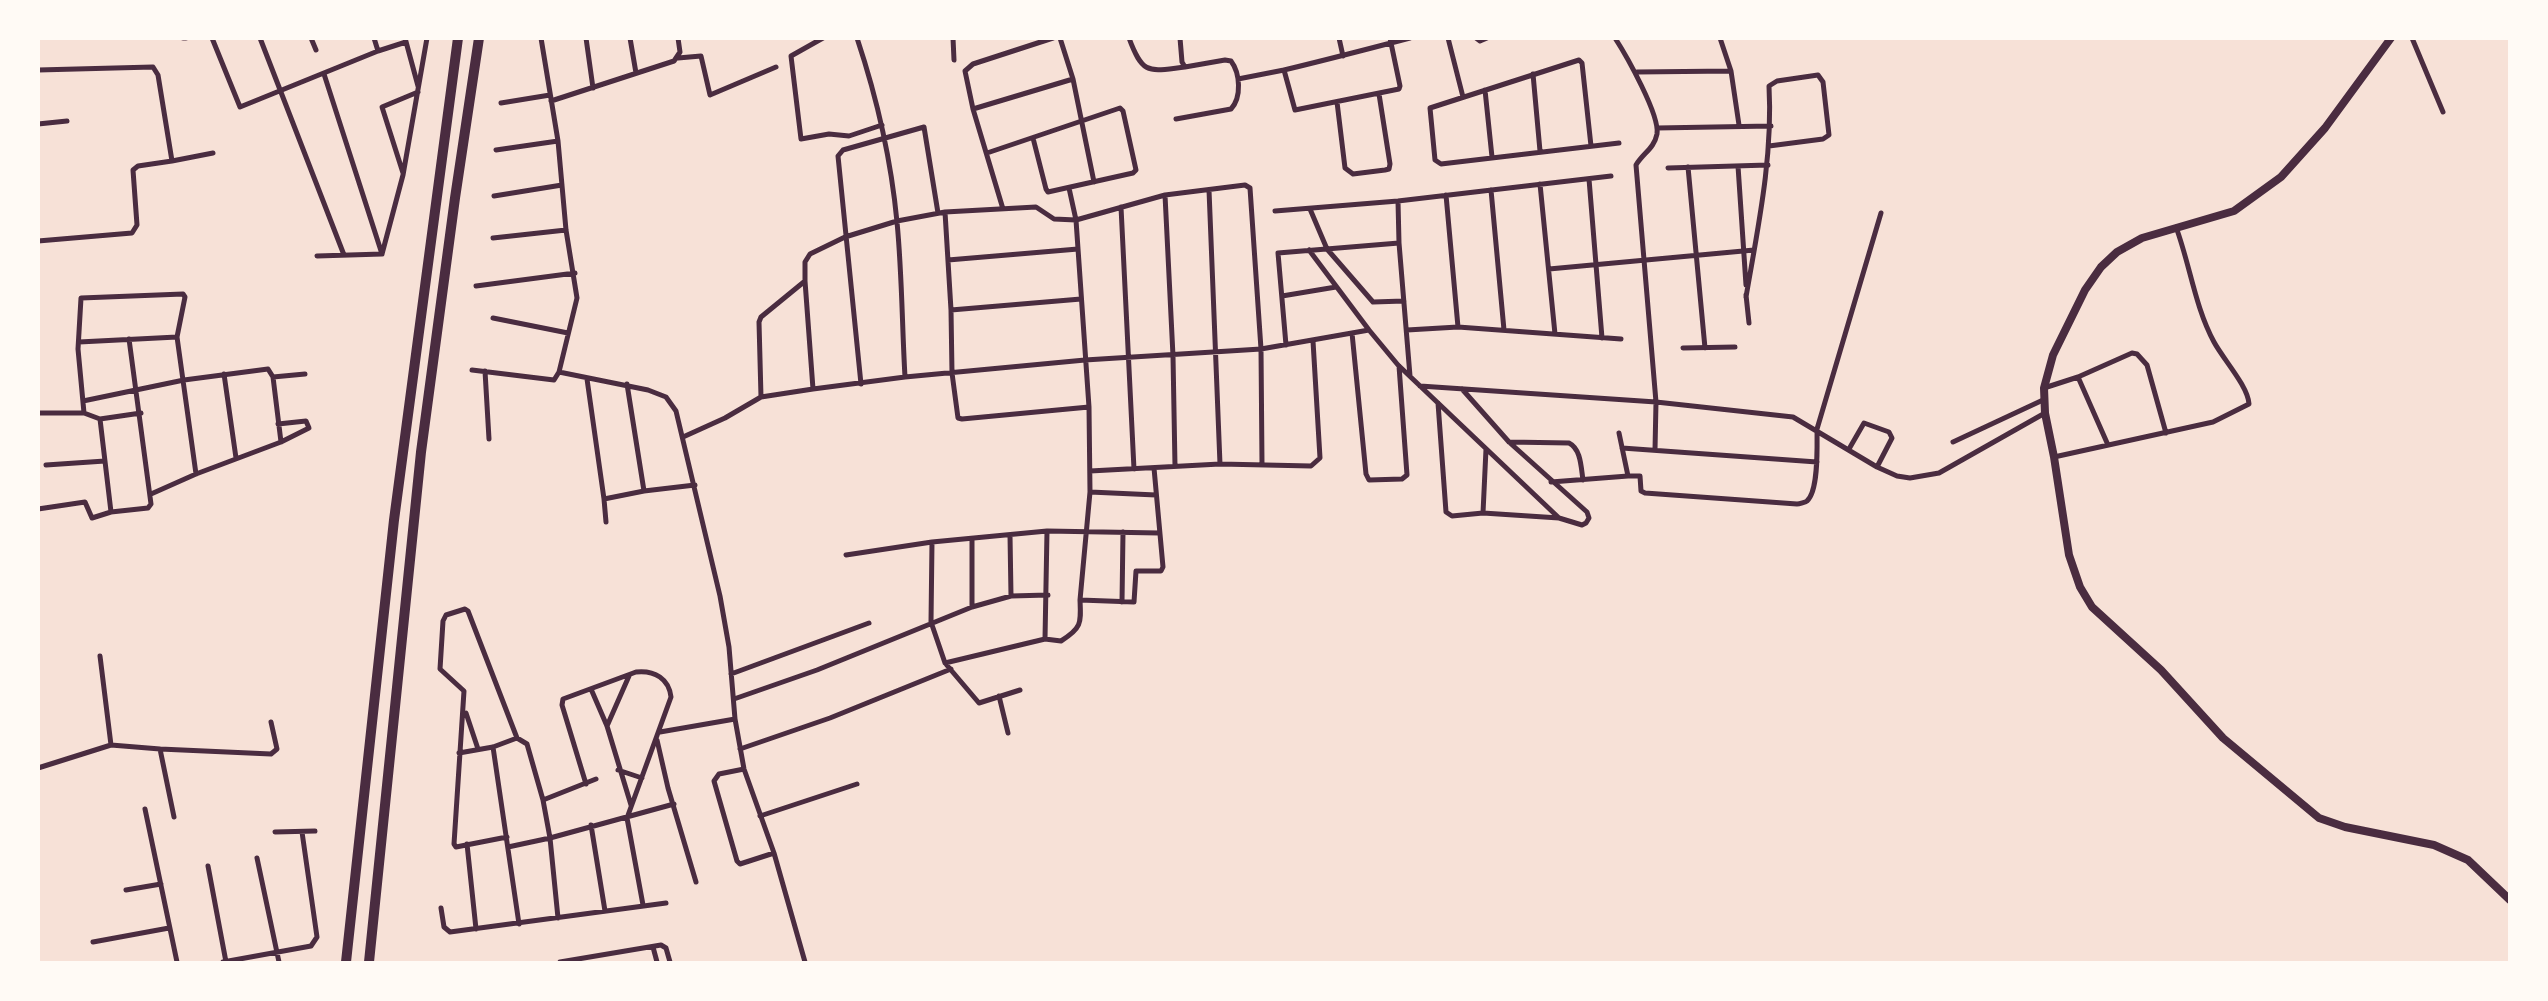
<!DOCTYPE html>
<style>
body{margin:0}
#map{position:relative;width:2548px;height:1001px;overflow:hidden;background:#f7e1d7;font-family:Karla,sans-serif}
canvas{display:block}
.frame{position:absolute;inset:0;border:40px solid #fffaf5;pointer-events:none}
</style>
<div id="map">
<canvas width="2548" height="1001"></canvas>
<div class="frame"></div>
</div>
<script>
const c = document.querySelector('canvas').getContext('2d');
c.lineJoin = 'round';
function stroke(path, color, width, dash) { c.strokeStyle = color; c.lineWidth = width; c.lineCap = dash ? 'butt' : 'round'; c.setLineDash(dash || []); c.stroke(path); }
const minor = new Path2D(`
 M183,38H186
 M212,38L240,107L378,51L406,42
 M260,38L344,255
 M311,38L316,50
 M374,38L378,51
 M405,38L418,86
 M586,38L593,88
 M630,38L636,73
 M823,38L791,56L801,139L829,134L849,136L882,125
 M857,38C877,98 891,159 897,222C902,273 902,325 905,377
 M953,38L954,60
 M1060,38L1073,79L1094,182
 M1129,38C1143,76 1149,71 1185,67
 M1339,38L1343,56
 M1390,38L1391,43L1400,86L1399,89L1295,110L1284,70C1326,60 1368,49 1410,38
 M1448,38L1463,97
 M1476,38L1480,41L1487,38
 M1615,38C1626,55 1660,115 1657,134C1654,149 1643,153 1636,165L1656,402L1655,450
 M1720,38L1731,71L1739,125
 M2412,38L2443,112
 M678,58L701,56L710,95L776,67
 M38,70L153,67L158,75L172,161L138,166L133,170L137,225L132,233L38,241
 M1637,72L1731,71
 M324,74L382,254
 M1533,74L1540,151
 M1238,79L1284,70
 M1485,90L1492,157
 M551,101L674,61L680,52L678,38
 M1337,102L1345,168L1353,174L1385,170L1389,169L1390,164L1379,94
 M501,103L550,95
 M973,109L1073,79
 M1176,119L1231,109C1242,97 1240,73 1231,61L1225,60L1185,67L1182,62L1180,38
 M38,124L67,121
 M1657,128L1771,126
 M1591,146L1582,63L1579,60L1430,108L1435,160L1441,164L1619,143
 M496,150L558,141
 M987,153L1120,108L1123,111L1136,170L1133,173L1048,192L1046,189L1033,138
 M172,161L213,153
 M1738,166L1746,285
 M1688,167L1705,348
 M1668,168L1768,165
 M403,173L382,107L418,92
 M1589,179L1602,338
 M1540,184L1555,334
 M1069,188L1076,220L1089,407L1090,492L1080,600
 M1209,190L1220,464
 M1491,190L1504,330
 M1165,195L1173,356L1175,466
 M1446,195L1458,327
 M494,196L562,185
 M1398,201L1399,243L1410,376
 M1121,207L1134,469
 M1003,209L973,109L965,71L973,64L1053,38
 M1310,209L1327,249L1373,302L1404,301
 M1275,211L1398,201L1611,176
 M945,212L951,310L952,373L958,418L962,419L1089,407
 M493,238L566,230
 M1309,250L1369,330L1398,365L1559,518L1582,525L1586,523L1589,518L1587,512L1509,442L1462,389
 M382,254L403,175L427,38
 M317,256L382,254
 M948,260L1078,249
 M1549,269L1754,250
 M805,281L813,389
 M476,286L575,273
 M1746,295L1749,323
 M1282,296L1336,287
 M1746,297C1758,227 1773,157 1769,86L1777,81L1818,75L1823,82L1829,135L1823,139L1769,146
 M951,310L1081,299
 M493,318L568,333
 M1407,330L1458,327L1621,339
 M1352,333L1366,474L1369,480L1402,479L1407,475L1399,366
 M79,342L177,337
 M1286,345L1278,253L1399,243
 M1683,348L1735,347
 M472,370L554,380L559,372L577,298L566,230L558,141L541,38
 M485,371L489,439
 M559,372L648,390L666,397L676,411L720,596L729,647L735,719L744,769L774,853L805,962
 M224,374L236,458
 M273,377L305,374
 M2078,377L2108,445
 M587,379L604,499L644,491L695,485
 M627,384L644,491
 M861,384L838,156L843,150L924,127L938,213
 M1420,386L1656,402L1793,417L1877,467L1897,476L1910,478L1939,473L2045,413
 M2044,388L2078,377L2132,353L2137,354L2147,365L2166,433
 M761,397L759,322L761,317L805,281V262L810,254L845,237L897,221L945,212L1036,207L1054,219L1076,220L1165,195L1245,185L1250,188L1261,349L1262,464
 M83,401L184,380L268,369L273,377L281,442
 M1438,403L1446,512L1452,516L1483,513L1559,518
 M38,413H84L100,419L111,512
 M84,413L78,349L81,298L183,294L185,297L177,337L196,474
 M100,419L141,413
 M1619,433L1628,476H1640L1641,491L1645,493L1797,504C1799,504 1806,502 1807,501C1819,491 1817,444 1817,429L1881,213
 M683,437L725,418L761,397L813,389L905,377L1085,360L1261,349L1369,330
 M1509,442L1569,443C1581,449 1581,467 1583,480
 M1953,442L2043,400
 M1622,448L1817,462
 M1849,449L1864,423L1889,432L1892,438L1877,467
 M2054,457L2213,422L2249,404C2248,386 2223,359 2214,342C2195,307 2190,265 2176,227
 M46,465L105,461
 M1090,471L1220,464L1311,466L1320,458L1313,341
 M1551,482L1628,476
 M1090,492L1156,495
 M151,494L196,474L281,442L309,428L306,421L278,424
 M604,499L606,522
 M38,509L85,502L92,518L111,512L148,508L151,504L129,339
 M1483,513L1486,449
 M1010,535L1011,596
 M932,542L931,622L945,663L979,703L1020,690
 M846,555L932,542L1047,531L1159,533
 M1122,602L1123,532
 M972,607V539
 M1045,639L1061,641C1082,628 1081,623 1080,600L1134,602L1136,571H1161L1163,567L1154,468
 M100,656L111,745
 M945,663L1045,639L1047,531
 M731,674L869,623
 M591,689L607,726L631,805
 M999,696L1008,733
 M734,699L817,670L972,607L1011,596L1048,595
 M466,713L478,749
 M607,726L629,676
 M660,732L735,719
 M657,740L668,788L696,882
 M493,747L519,924
 M160,749L271,754L277,749L271,722
 M740,749L830,718L951,669
 M459,753L493,747L517,738L527,744L543,800L550,838L558,918
 M38,768L111,745L160,749L174,817
 M744,769L719,774L714,781L737,861L740,864L774,853
 M618,770L642,778
 M586,784L562,705L563,699L636,672C655,670 669,679 671,697L627,818L643,905
 M543,800L596,779
 M145,809L177,962
 M760,816L857,784
 M591,825L605,911
 M275,832L315,831
 M507,837L456,847L454,844L464,691L440,669L443,621L446,615L465,609L468,611L517,738
 M467,844L476,929
 M508,847L550,838L674,804
 M257,858L279,962
 M208,866L226,962
 M126,890L161,884
 M441,908L444,927L450,932L666,903
 M93,942L169,928
 M653,947L657,962
 M223,962L311,946L317,937L302,832
 M560,962L661,945L666,948L670,962`);
const secondary = new Path2D(`
 M2391,38L2325,128L2281,177L2234,211L2142,238L2117,252L2101,267L2085,290L2053,355L2044,388L2045,413L2054,457L2069,555L2080,587L2092,607L2161,670L2223,738L2319,818L2345,827L2434,845L2468,860L2510,900`);
const motorway = new Path2D(`
 M346,962L394,520L458,38
 M369,962L421,452L455,198L479,38`);
stroke(minor, '#4a2c40', 5);
stroke(secondary, '#4a2c40', 8);
stroke(motorway, '#4a2c40', 10);
</script>
